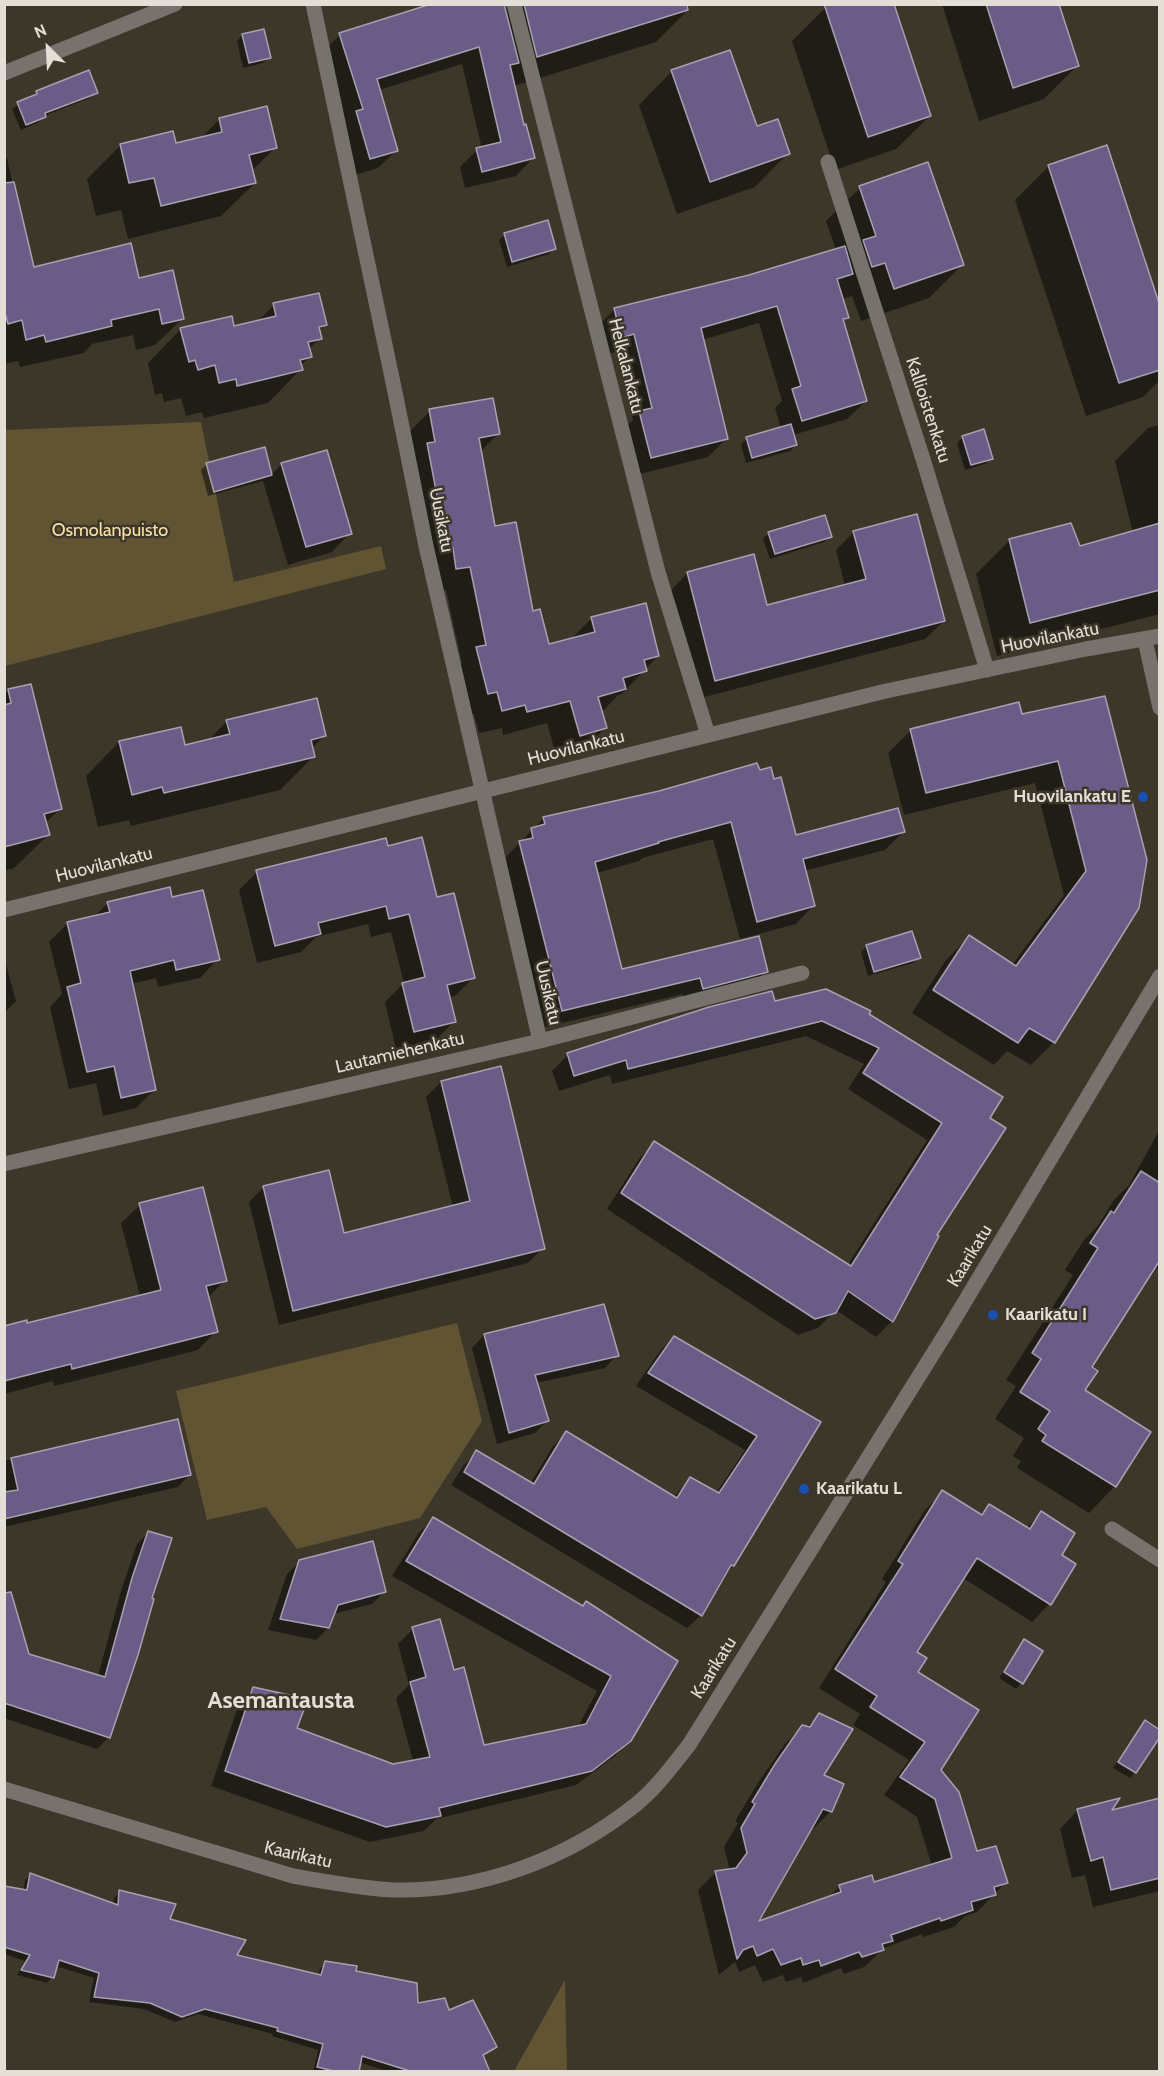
<!DOCTYPE html>
<style>
body{margin:0}
#map{position:relative;width:1164px;height:2076px;overflow:hidden;background:#3d372a;font-family:Cabin,sans-serif}
canvas{display:block}
.frame{position:absolute;inset:0;border:6px solid #e3dfd7;pointer-events:none}
.north{position:absolute;left:18px;top:18px;width:60px;height:60px;-webkit-text-stroke:4px #3d372a;paint-order:stroke;rotate:336deg;font-size:16px;font-weight:700;line-height:24px;text-align:center;color:#e3dfd7}
.north::after{content:'';display:block;margin:auto;width:21px;height:27px;background:#e3dfd7;clip-path:polygon(50% 0,100% 100%,50% 72%,0 100%)}
</style>
<div id="map">
<canvas width="1164" height="2076"></canvas>
<div class="frame"></div>
<div class="north">N</div>
</div>
<script>
const c = document.querySelector('canvas').getContext('2d');
c.lineJoin = 'round';
function fill(path, color) { c.fillStyle = color; c.fill(path, 'evenodd'); }
function stroke(path, color, width, dash) { c.strokeStyle = color; c.lineWidth = width; c.lineCap = dash ? 'butt' : 'round'; c.setLineDash(dash || []); c.stroke(path); }
function write(font, color, halo, rows, align = 'center') {
  c.font = font + ' Cabin,sans-serif'; c.lineWidth = 5; c.setLineDash([]); c.textBaseline = 'middle'; c.strokeStyle = halo; c.fillStyle = color; for (const [text, x, y, turn = 0] of rows) {
    c.save(); c.translate(x, y); c.rotate((+turn || 0) * Math.PI / 180); c.textAlign = isNaN(turn) ? turn : align; if (halo) c.strokeText(text, 0, 0); c.fillText(text, 0, 0); c.restore();
  }
}
const green = new Path2D(`
 M201,422L234,582L381,546L386,569L5,666V430Z
 M457,1323L482,1421L420,1518L297,1549L266,1507L207,1520L176,1391Z
 M565,1980L567,2071H514Z`);
const shadow = new Path2D(`
 M511,4H688L689,9L656,42L514,86L523,126L533,158L516,176L465,188L460,167L477,150L482,149L462,64L379,90L396,151L378,168L352,176L322,52L340,35L504,12Z
 M942,4H1057L1077,66L1044,99L979,121Z
 M825,8L930,116L896,149L835,170L792,41Z
 M263,31L269,58L263,63L243,68L237,41L242,36Z
 M672,71L756,128L788,153L755,187L677,214L639,105Z
 M37,92H96L90,98L44,116L39,122L21,130L12,109Z
 M220,119L275,148L252,171L255,183L221,216L128,239L121,210L96,216L87,179L121,145H175L200,139Z
 M7,158L32,269L138,280L182,319L155,345L136,350L133,335L92,344L84,353L20,367L18,361L4,364V159Z
 M1049,166L1160,311V380L1143,397L1086,416L1015,200Z
 M860,188L962,265L929,298L861,321L852,296L842,299L847,317L842,322L866,401L847,419L793,435L796,445L790,451L746,463L741,444L747,439L781,429L775,408L782,401L759,323L702,340L727,438L708,457L632,476L622,431L633,420L616,352L603,355L596,328L615,309L749,276L836,250L826,221Z
 M505,235L555,248L549,254L507,267L499,240Z
 M274,305L325,324L319,331L320,338L308,350L310,357L300,366L301,369L268,403L204,418L202,412L186,416L181,398L164,402L162,393L155,395L148,363L181,329L233,328L257,322Z
 M430,411L498,434L480,452L494,528L548,646L570,640L592,618L658,656L622,694L618,695L601,713L605,728L581,752L557,759L547,723L503,735L502,728L479,733L474,714L464,716L453,672L462,663L446,590L433,592L429,570L424,572L404,468L407,434Z
 M1160,425V614L997,656L976,574L1010,540L1079,548L1133,533L1115,461L1148,428Z
 M963,437L991,458L985,464L965,470L957,443Z
 M264,448L271,475L282,464L350,533L332,552L288,565L263,481L208,496L201,470L206,465Z
 M854,532L944,621L925,639L697,699L669,592L687,574L766,607L845,586L836,550Z
 M769,533L830,537L824,542L770,559L763,539Z
 M8,691L60,808L45,824L48,835L14,868L4,871V695Z
 M1103,697L1138,907L1054,1042L1031,1065L1007,1051L994,1065L912,1013L946,960L969,937L1012,965L1064,895L1035,783L904,815L888,753L911,730L1021,716Z
 M227,721L324,736L311,749L313,757L280,790L131,826L129,820L98,827L86,776L119,742L184,746L208,741Z
 M659,792L795,837L903,832L885,850L804,871L813,906L796,924L740,939L713,839L642,858L639,861L597,873L621,971H766L748,989L686,1005L683,994L545,1027L503,860L544,818Z
 M387,848L473,978L455,996L448,998L454,1021L436,1040L396,1049L385,1002L404,983L391,932L371,937L368,924L316,937L301,952L257,963L239,890L257,872Z
 M171,899L218,959L200,978L158,987L156,978L131,984L154,1090L136,1108L103,1116L96,1083L69,1089L50,1007L62,994L49,942L68,923L94,917L108,903Z
 M911,933L919,957L913,963L868,976L861,952L866,947Z
 M4,957L16,1001L4,1013Z
 M774,1003L867,1014L988,1119L935,1235L892,1321L876,1337L836,1310L818,1328L798,1335L607,1209L639,1159L655,1143L847,1266L927,1140L848,1089L864,1064L806,1036L612,1084L610,1075L559,1091L552,1071L568,1055Z
 M441,1082L543,1248L528,1263L279,1325L249,1202L264,1187L343,1235L453,1207L426,1097Z
 M1160,1129V1270L1154,1267L1090,1368L1083,1391L1149,1433L1115,1486L1089,1513L1017,1468L1021,1461L1013,1456L1024,1438L995,1419L1016,1386L1006,1380L1073,1275L1065,1270L1084,1240L1097,1227L1114,1200L1129,1185Z
 M140,1205L225,1280L208,1298L216,1331L198,1350L54,1386L53,1381L4,1394V1328L26,1325L140,1296L121,1223Z
 M484,1335L617,1355L605,1368L536,1383L547,1421L535,1433L497,1444L472,1348Z
 M674,1337L819,1423L733,1565L724,1575L701,1615L687,1628L451,1485L463,1466L477,1452L530,1484L553,1446L567,1433L674,1497L690,1479L716,1493L745,1450L636,1386L660,1351Z
 M177,1421L189,1475L178,1487L4,1527V1461Z
 M943,1492L980,1515L989,1505L1026,1529L1041,1513L1060,1555L1049,1604L1032,1622L963,1578L915,1653L916,1672L939,1770L976,1853L1006,1882L977,1912L965,1916L954,1927L923,1937L922,1934L884,1948L864,1967L844,1974L841,1968L803,1983L801,1977L786,1982L783,1975L763,1982L755,1965L739,1972L735,1962L719,1975L698,1890L716,1872L730,1871L724,1847L738,1823L735,1821L758,1783L785,1744L803,1726L806,1728L819,1714L822,1775L842,1785L830,1812L813,1829L810,1828L756,1924L827,1899L840,1886L873,1884L932,1866L917,1817L884,1795L909,1760L853,1725L860,1714L819,1688L886,1582L882,1579L925,1510Z
 M433,1519L582,1607L586,1603L676,1661L630,1740L615,1756L576,1785L436,1819L424,1831L370,1842L211,1786L239,1704L254,1689L295,1729L393,1765L413,1761L396,1698L409,1685L398,1644L413,1629L453,1672L483,1746L578,1727L597,1691L392,1576L418,1534Z
 M148,1533L109,1737L97,1749L4,1718V1584L28,1655L98,1676L121,1591L137,1544Z
 M300,1561L384,1592L372,1604L333,1614L328,1628L316,1640L268,1630L287,1574Z
 M1025,1641L1021,1683L1016,1689L999,1678Z
 M1145,1722L1135,1772L1130,1778L1113,1768Z
 M1160,1800V1891L1093,1907L1085,1875L1072,1878L1060,1829L1078,1810L1109,1813Z
 M30,1875L114,1905V1898L120,1892L235,1956L318,1976L320,1969L326,1963L354,1972L416,2005L449,2012L495,2047L482,2057V2072H389L359,2062L357,2072H313L318,2050L272,2036L273,2034L198,2014L175,2022L144,2009L89,2002L94,1978L56,1966L52,1977L47,1983L17,1975L25,1961L4,1954V1892L23,1891L25,1880Z`);
const building = new Path2D(`
 M431,4H504L519,63L510,65L524,125L526,124L535,158L482,172L476,148L501,142L479,47L377,79L398,151L370,159L356,111L363,109L339,33Z
 M524,4H687L688,10L537,57Z
 M824,4H894L931,116L868,137Z
 M986,4H1059L1079,66L1013,88Z
 M264,29L271,58L249,63L242,34Z
 M730,50L757,126L778,119L790,154L710,182L671,70Z
 M89,70L98,93L45,113L46,117L26,125L17,102L37,94L36,91Z
 M267,106L277,148L249,155L256,183L161,206L154,178L129,183L120,144L173,131L176,143L222,132L219,118Z
 M1107,145L1160,306V370L1119,383L1048,165Z
 M928,162L964,265L894,289L885,263L872,267L863,240L876,236L859,186Z
 M14,182L34,267L131,243L139,278L173,270L184,319L162,324L159,309L111,320L112,326L46,342L44,335L26,340L22,320L8,324L4,309V183Z
 M548,220L556,249L512,262L504,233Z
 M845,246L853,274L837,279L849,318L843,319L867,401L802,421L792,389L801,386L777,306L701,328L728,439L651,458L639,411L652,408L634,334L621,338L614,308L749,275Z
 M319,293L327,325L319,327L322,339L308,342L312,357L300,360L303,370L237,386L236,379L219,383L215,365L198,370L195,360L189,362L180,328L232,316L234,326L276,316L273,303Z
 M493,398L500,434L479,438L495,526L516,522L533,611L540,609L549,644L595,632L591,617L646,603L659,656L644,660L647,671L623,678L626,689L598,697L607,728L580,736L570,701L527,712L525,705L502,711L497,692L488,694L476,647L486,645L470,567L456,569L453,548L447,549L427,443L435,442L429,409Z
 M791,424L797,445L752,458L746,437Z
 M984,429L993,459L971,465L962,436Z
 M265,447L272,475L214,492L206,463Z
 M327,450L352,534L306,547L281,463Z
 M917,514L945,621L715,681L687,572L754,554L767,605L866,579L853,531Z
 M825,515L832,537L775,554L768,532Z
 M1071,523L1080,546L1160,523V590L1030,623L1009,539Z
 M31,684L62,809L44,814L50,835L4,847V705L11,703L8,689Z
 M1105,696L1147,860L1139,908L1055,1043L1029,1028L1018,1043L933,990L969,935L1016,966L1086,871L1058,761L926,793L910,729L1019,702L1022,714Z
 M317,698L326,736L311,740L315,757L164,793L162,787L132,795L119,741L181,727L185,745L230,734L226,720Z
 M757,763L760,770L771,767L774,779L781,777L796,835L898,808L905,832L803,859L815,906L757,922L731,822L658,842L659,843L595,862L622,969L759,936L768,972L703,989L700,978L562,1011L519,841L533,838L531,828L545,824L543,817L659,791Z
 M422,837L437,897L454,893L475,978L447,985L456,1022L414,1032L402,983L425,977L409,914L389,919L386,906L318,923L321,934L275,946L256,870L386,838L388,846Z
 M170,887L172,897L203,890L220,960L176,970L174,960L130,971L156,1090L121,1098L114,1066L87,1072L67,987L81,983L67,922L110,912L107,902Z
 M912,931L921,958L874,972L866,945Z
 M826,989L871,1011L869,1014L1003,1097L990,1118L1006,1128L937,1235L939,1236L893,1322L848,1291L836,1313L815,1319L621,1193L654,1141L851,1266L942,1123L863,1073L879,1048L822,1021L628,1069L626,1060L574,1076L567,1053L709,1007L772,991L775,1001Z
 M501,1066L545,1249L293,1311L263,1186L329,1170L344,1233L470,1201L441,1081Z
 M1141,1171L1160,1183V1260L1092,1367L1098,1371L1085,1390L1151,1432L1116,1487L1042,1441L1046,1435L1038,1429L1050,1411L1020,1392L1041,1359L1032,1353L1098,1248L1090,1243L1111,1211L1114,1213Z
 M203,1187L227,1281L206,1286L218,1332L72,1369L71,1364L4,1381V1326L27,1320V1323L161,1290L139,1203Z
 M604,1304L619,1356L535,1375L549,1421L509,1433L484,1334Z
 M674,1336L821,1422L734,1566L731,1565L702,1616L464,1472L476,1450L534,1484L566,1431L677,1498L690,1477L719,1493L757,1436L648,1373Z
 M178,1419L191,1475L4,1519V1492L18,1490L11,1458Z
 M942,1490L982,1515L989,1504L1030,1529L1041,1511L1075,1533L1062,1555L1076,1564L1051,1605L977,1558L917,1652L927,1658L918,1672L979,1710L941,1770L959,1792L977,1851L996,1846L1008,1883L994,1887L996,1895L971,1902L973,1910L941,1921L940,1918L891,1935L893,1941L882,1944L884,1950L862,1957L859,1952L821,1966L819,1960L803,1965L801,1958L781,1965L773,1949L757,1956L753,1946L743,1950L737,1959L715,1871L736,1868L747,1853L741,1828L755,1804L752,1802L775,1764L802,1725L810,1727L819,1713L853,1729L824,1775L844,1784L832,1812L823,1809L759,1921L841,1892L839,1885L872,1875L874,1882L952,1858L935,1799L900,1777L925,1742L870,1707L877,1696L835,1669L903,1564L898,1561Z
 M433,1517L583,1606L586,1601L678,1661L631,1741L592,1771L439,1808L441,1816L386,1827L225,1771L253,1687L308,1699L297,1728L393,1764L430,1757L410,1682L426,1677L412,1627L440,1619L454,1670L464,1667L484,1745L586,1724L611,1676L406,1561Z
 M148,1531L172,1538L152,1598L154,1599L138,1655L110,1738L4,1703V1593L11,1592L29,1654L105,1677L132,1578Z
 M373,1541L386,1592L338,1605L329,1628L280,1619L299,1560Z
 M1024,1639L1043,1651L1023,1684L1004,1672Z
 M1145,1720L1160,1730V1737L1136,1773L1118,1762Z
 M1120,1798L1112,1810L1160,1798V1878L1111,1890L1103,1857L1091,1861L1077,1809Z
 M30,1873L118,1905L119,1890L176,1904L170,1919L246,1940L237,1955L321,1975L325,1961L357,1966L356,1971L417,1983L418,2003L445,1998L449,2010L473,2000L497,2047L483,2055L490,2072H413L362,2056L359,2072H338L317,2067L323,2044L277,2031L278,2028L205,2009L182,2017L150,2003L94,1997L99,1973L59,1960L54,1978L21,1970L30,1955L4,1947V1886L27,1890Z`);
const minor = new Path2D(`
 M313,4L395,392L426,546L540,1041
 M514,4L658,572L708,735
 M4,73L175,4
 M828,162L923,459L987,670
 M1145,640L1160,708
 M4,910L886,691L1086,649L1160,636
 M4,1164L540,1041L802,973
 M1112,1529L1160,1560
 M4,1789L293,1876C326,1882 359,1888 393,1890C479,1892 567,1859 634,1806C656,1789 672,1766 689,1745L949,1328L1160,976`);
const markers = [
 [1143,797,6,"#1a4fb4"],
 [993,1315,6,"#1a4fb4"],
 [804,1489,6,"#1a4fb4"]
];
const streetNames = [
 ["Helkalankatu",626,366,76],
 ["Kallioistenkatu",928,410,72],
 ["Uusikatu",441,520,79],
 ["Huovilankatu",1050,638,-11],
 ["Huovilankatu",576,748,-14],
 ["Huovilankatu",104,865,-14],
 ["Uusikatu",548,993,77],
 ["Lautamiehenkatu",400,1053,-13],
 ["Kaarikatu",970,1256,-59],
 ["Kaarikatu",714,1668,-58],
 ["Kaarikatu",298,1855,13]
];
const parkNames = [
 ["Osmolanpuisto",110,531]
];
const poiNames = [
 ["Huovilankatu E",1131,797,"right"],
 ["Kaarikatu I",1005,1315],
 ["Kaarikatu L",816,1489]
];
const districtNames = [
 ["Asemantausta",281,1701]
];
fill(green, '#615432');
fill(shadow, '#0007');
fill(building, '#6a5b87');
stroke(building, '#a6a1b1', 1.5);
stroke(minor, '#77726d', 15);
for (const [x, y, r, color] of markers) { const dot = new Path2D(); dot.arc(x, y, r, 0, 2 * Math.PI); c.fillStyle = color; c.fill(dot); stroke(dot, '#3d372a', 2); }
write('18px', '#e3dfd7', '#3d372a', streetNames);
write('18px', '#fae2a6', '#3d372a', parkNames);
write('bold 18px', '#e3dfd7', '#3d372a', poiNames, 'left');
write('bold 24px', '#e3dfd7', '#3d372a', districtNames);
</script>
